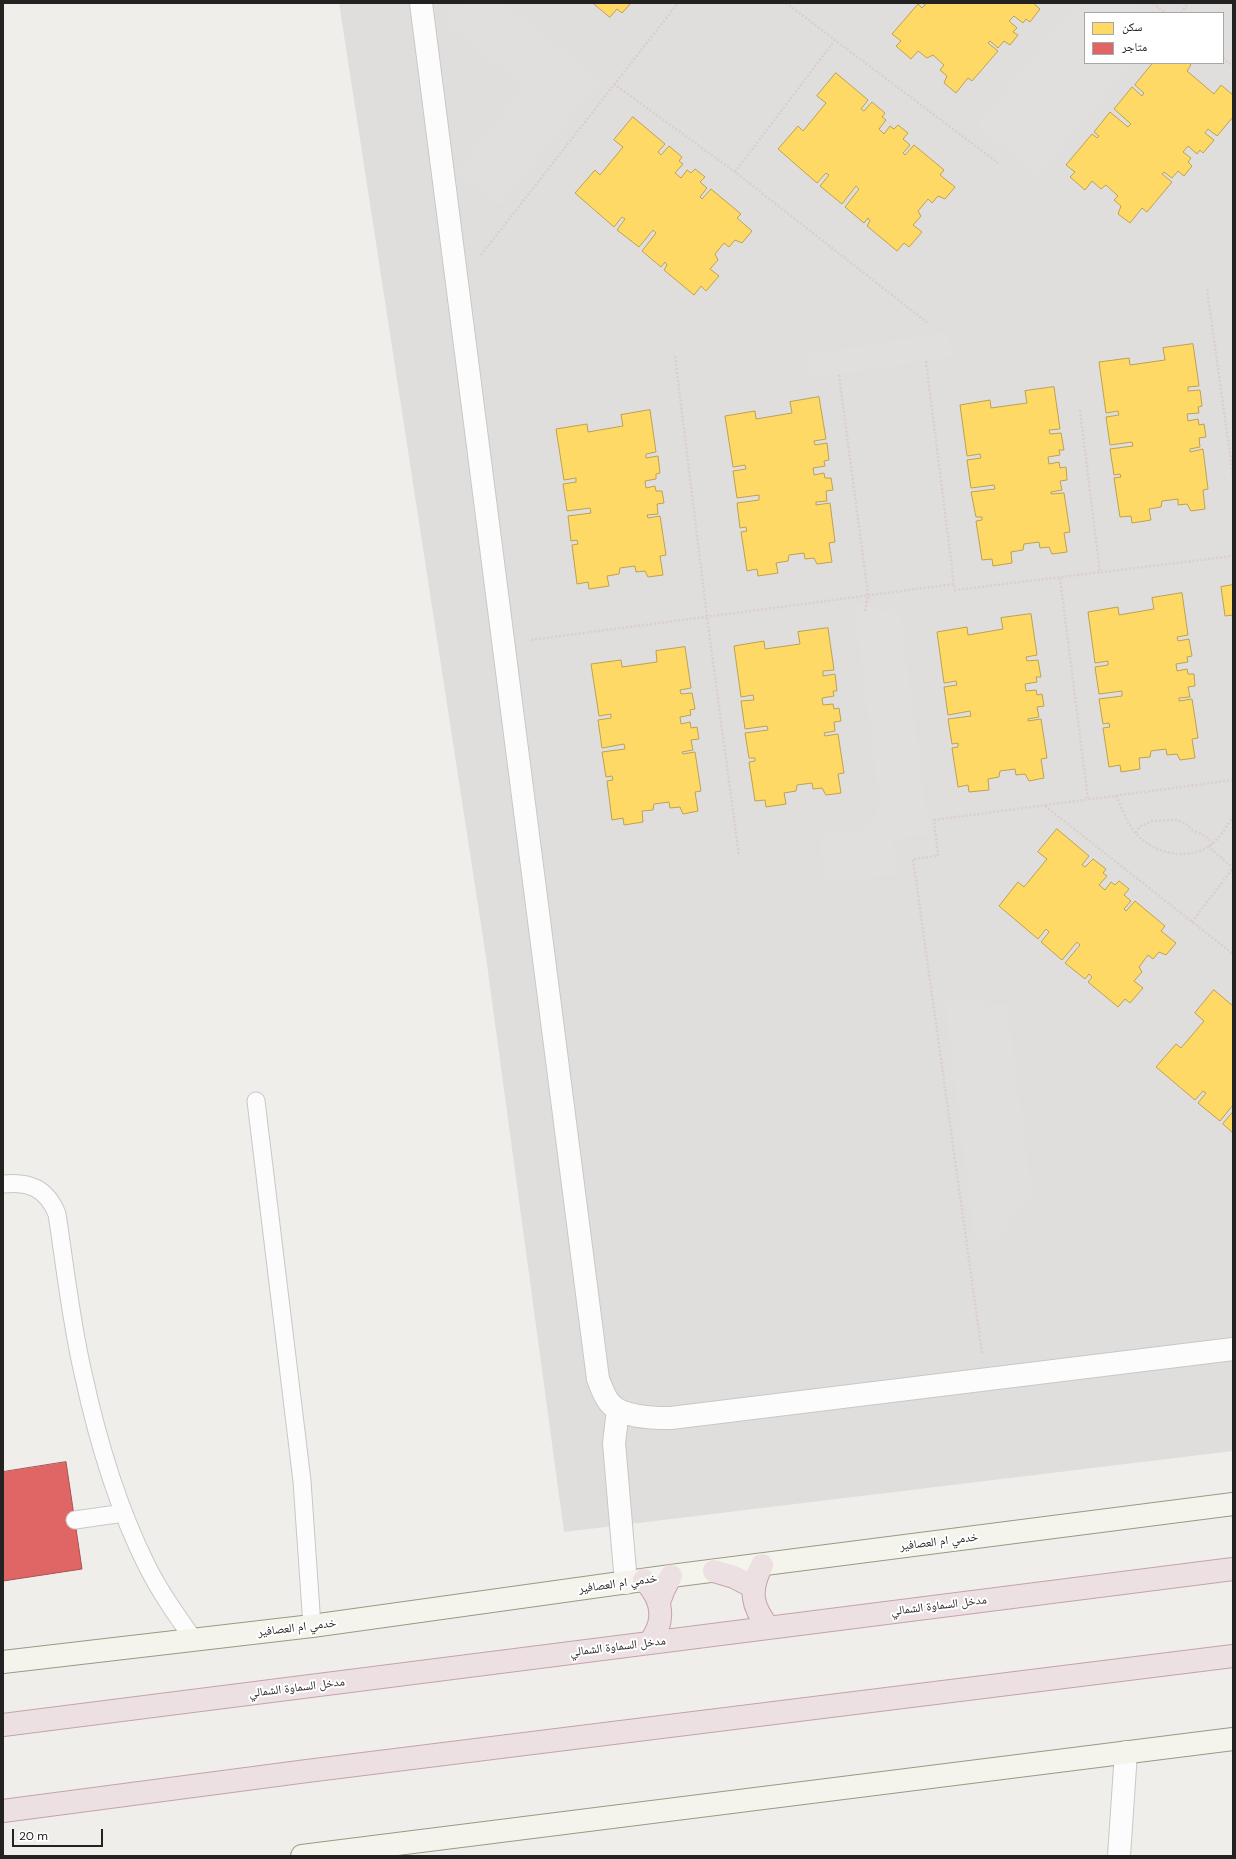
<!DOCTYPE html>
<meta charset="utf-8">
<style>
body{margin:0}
#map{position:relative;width:1236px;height:1859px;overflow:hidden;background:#f0eeeb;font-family:"DM Sans","Noto Naskh Arabic",sans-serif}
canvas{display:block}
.frame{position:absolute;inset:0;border:4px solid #222;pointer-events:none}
.legend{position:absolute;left:1084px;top:12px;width:140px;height:52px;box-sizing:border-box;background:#fff;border:1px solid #a7a7a7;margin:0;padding:5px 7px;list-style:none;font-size:12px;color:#222}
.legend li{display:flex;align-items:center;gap:8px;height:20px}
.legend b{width:20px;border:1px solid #a7a7a7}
.scale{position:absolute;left:12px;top:1829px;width:91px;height:18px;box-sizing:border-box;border:2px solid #222;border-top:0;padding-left:5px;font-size:12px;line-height:14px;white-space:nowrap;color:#222;-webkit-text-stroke:3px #fff;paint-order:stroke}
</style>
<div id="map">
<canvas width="1236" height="1859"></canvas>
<div class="frame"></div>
<ul class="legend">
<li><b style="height:11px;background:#ffd966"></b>سكن</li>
<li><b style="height:11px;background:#e06666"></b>متاجر</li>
</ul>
<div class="scale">20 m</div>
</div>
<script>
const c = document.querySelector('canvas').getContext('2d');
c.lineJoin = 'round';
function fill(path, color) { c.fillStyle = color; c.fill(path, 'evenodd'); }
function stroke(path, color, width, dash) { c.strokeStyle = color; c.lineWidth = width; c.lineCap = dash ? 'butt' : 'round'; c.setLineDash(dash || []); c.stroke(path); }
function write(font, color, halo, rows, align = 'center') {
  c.font = font + ' "DM Sans","Noto Naskh Arabic",sans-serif'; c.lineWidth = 4; c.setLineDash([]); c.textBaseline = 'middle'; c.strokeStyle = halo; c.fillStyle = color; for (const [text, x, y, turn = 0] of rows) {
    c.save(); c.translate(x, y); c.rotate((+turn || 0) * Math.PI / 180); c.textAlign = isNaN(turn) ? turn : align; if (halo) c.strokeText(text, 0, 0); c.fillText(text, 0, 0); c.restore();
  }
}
const residential = new Path2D(`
 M339,3H1233V1451L564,1532L486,957ZM1085,13H1223V63H1085Z`);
const parking = new Path2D(`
 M458,3H505L601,80L500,206L456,171L523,87L443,22Z
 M1076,3H1138L1135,12L1136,13H1085V63H1131L1039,176L977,125Z
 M948,332L952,356L811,379L807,355Z
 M876,603L877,612L900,609L929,834L892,839L897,874L826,883L819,835L859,830L870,824L876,815L879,797L854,606Z
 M974,998L984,1006L1007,1004L1032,1195L995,1241L975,1243L945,1001Z`);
const homes = new Path2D(`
 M593,3H631L622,13L617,9L610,17Z
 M923,3H1033L1040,9L1030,22L1026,19L1023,23L1014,16L1009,21L1017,28L1013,32L1018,35L1010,45L1004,41L998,48L990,41L988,43L998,51L972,81L968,78L956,93L944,83L947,76L940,70L944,65L933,55L927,58L918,51L911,59L896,46L901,41L892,34L918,4L922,8L925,5Z
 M1153,63H1189L1191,65L1187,71L1214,94L1221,85L1233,95V117L1217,136L1208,129L1205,133L1214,140L1203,153L1200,150L1197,154L1188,146L1183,152L1191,158L1188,162L1192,166L1184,176L1178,171L1172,178L1164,172L1162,174L1172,182L1147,212L1142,208L1130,223L1118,214L1121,206L1114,200L1118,196L1106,185L1101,189L1092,181L1085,190L1070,177L1075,172L1066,165L1092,134L1097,138L1099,136L1094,132L1110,112L1128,127L1131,124L1114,109L1132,87L1142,96L1144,93L1135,85Z
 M836,73L868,100L861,109L864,111L872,102L885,113L882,117L886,120L879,129L884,134L890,126L894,129L898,125L908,133L903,139L910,145L903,153L905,155L914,145L944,170L940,175L955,187L945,199L938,196L932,203L928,199L918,211L921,216L913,225L922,232L909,247L904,243L897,251L867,226L870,221L868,218L864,223L845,207L859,189L856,186L842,204L820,186L829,175L826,173L817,183L778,149L798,126L803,131L826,103L817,96Z
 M633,117L665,144L658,152L661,155L669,146L682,157L679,161L683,164L675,173L681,178L687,170L691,173L695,169L705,177L700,182L707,188L700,197L702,199L711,189L741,214L737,218L752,231L742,243L735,240L729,247L724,243L715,254L718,260L710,269L719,276L706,291L701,286L694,295L664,270L667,265L665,262L661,267L642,251L656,233L653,230L639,247L617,230L625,219L622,217L614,227L575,193L595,170L600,175L623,147L614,140Z
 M1193,344L1199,386L1188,387V391L1200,390L1202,406L1198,407L1199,413L1187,414L1188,421L1198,419L1199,425L1204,424L1206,437L1199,438L1200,447L1190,449V452L1203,449L1208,489L1203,490L1205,509L1191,511L1187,504L1178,505V499L1162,501L1161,507L1149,509L1151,520L1132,523L1131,516L1120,517L1114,478L1121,477L1120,474L1114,475L1110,449L1133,446L1132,442L1110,445L1106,417L1119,415L1118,411L1106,413L1099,362L1129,358L1130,365L1165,360L1163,348Z
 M1054,387L1060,429L1049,430L1050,434L1061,433L1064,450H1059L1060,455L1048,457L1049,464L1059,462L1060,468L1066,467L1067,480L1060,481L1062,490L1051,492V494L1064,493L1070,532L1064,533L1067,552L1052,554L1049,547L1040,548L1039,542L1024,544L1023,550L1011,552L1012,563L993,566L992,559L982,560L976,521L982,520V517H976L971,492L995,489L994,485L971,488L967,460L981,458L980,454L967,456L960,405L990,400L991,408L1027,403L1025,391Z
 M819,397L826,439L814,441L815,445L827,443L829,460L824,461L825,466L813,468L814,475L824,473L825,478H831L833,490L826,491L827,501L816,502V505L830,503L835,542L829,543L832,562L817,564L814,558L805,559L804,553L789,555L788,561L776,563L778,573L758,576L757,569L747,571L741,532L747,531L746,527L740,528L737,503L759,500V495L737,498L733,471L746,469L745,465L733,467L725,416L755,411L756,419L792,413L790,402Z
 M650,410L656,452L646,454V458L658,456L660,473L656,474V479L645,481L646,488L655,486L656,491H662L664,503L657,504L658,514L647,515L648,518L660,516L666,555L660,556L663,575L648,577L645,571L636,572L635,566L620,568L619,574L607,576L609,586L589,589L588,582L577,584L572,545L578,544L577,540L571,541L568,516L591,513L590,508L567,511L563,484L576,482V478L564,480L556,429L587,424L588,432L623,426L621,415Z
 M1233,585V615L1225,616L1221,587Z
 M1182,593L1188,635L1177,637L1178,641L1189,639L1192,656L1187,657L1188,662L1176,664L1177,671L1187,669L1188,674H1194L1195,686L1188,687L1190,697L1179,698V701L1192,699L1198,738L1192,739L1195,758L1180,760L1177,754L1167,755L1166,749L1151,751L1150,757L1139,758L1140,769L1121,772L1120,765L1109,767L1103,728L1110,727L1109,723L1103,724L1099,699L1122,696V691L1099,694L1095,667L1108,665V661L1095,663L1088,612L1118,607L1119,615L1154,609L1152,598Z
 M1031,614L1037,655L1026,657L1027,661L1038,660L1041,677H1036L1037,682L1025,684L1026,691L1036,690L1037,695L1042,694L1044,706L1037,707L1039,717L1028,719V721L1041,719L1047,758L1041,759L1044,778L1029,781L1025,774L1016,775L1015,769L1000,771L999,777L988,779L989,790L969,792L968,785L958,787L952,748L958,747V743L952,744L948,719L971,716L970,711L948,715L944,687L957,685L956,681L944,683L937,632L967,627L968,635L1003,629L1001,618Z
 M828,628L834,670L823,671V676L835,674L837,691H833L834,696L822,698L823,705L833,704L834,709L839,708L841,721L834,722L835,731L824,733L825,736L838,734L844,773L838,774L841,793L826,795L822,788L813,789L812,783L797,785L796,791L784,793L786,804L766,807L765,800L755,801L749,762L755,761V758H749L745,733L768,730L767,726L745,729L741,701L754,700L753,695L741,697L734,646L764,641L765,649L800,644L798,632Z
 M685,647L691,688L680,690L681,694L692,693L695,709L690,710L691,715L680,717L681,724L690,722L691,728L697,727L699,739L691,740L693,750L682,752L683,754L695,752L701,791L695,792L698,811L683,814L680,807L670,808L669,802L654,804L653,810L642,811L643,822L624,825L623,818L612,820L607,781L613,780L612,776L606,777L602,752L625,749L624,744L602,748L598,720L611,718V714L599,716L591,664L621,660L622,667L657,662L656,651Z
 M1057,829L1089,856L1082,865L1085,867L1093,859L1106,869L1103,873L1107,876L1099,885L1105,890L1111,882L1115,885L1119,881L1129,889L1124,895L1131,901L1124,909L1126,911L1135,901L1165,926L1161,931L1176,943L1166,955L1159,952L1153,959L1148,955L1139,967L1142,972L1134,981L1143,988L1130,1003L1125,999L1118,1007L1088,982L1092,977L1089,974L1085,979L1065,963L1080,945L1077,942L1062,960L1041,942L1049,932L1046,929L1038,939L999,906L1018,882L1024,887L1047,859L1038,852Z
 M1214,990L1233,1006V1105L1220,1121L1198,1103L1206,1093L1203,1091L1195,1100L1156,1067L1176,1044L1181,1048L1204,1021L1195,1013Z
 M1233,1112V1133L1223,1124Z`);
const shops = new Path2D(`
 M66,1462L82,1569L3,1581V1472Z`);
const path = new Path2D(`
 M786,3L998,163
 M1153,3L1166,13
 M1181,13L1188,3
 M1223,58L1233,66
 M614,84L735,172L929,324
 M735,172L835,40
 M481,255L678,3
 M1207,289L1233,476
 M675,356L707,617L739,856
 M926,361L954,584
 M839,375L868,595L865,612
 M1080,410L1100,573
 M1060,578L1088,799
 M531,640L954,584L955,590L1233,556
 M1116,796C1121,806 1125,818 1131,827C1147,852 1187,864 1212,844C1220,838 1227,825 1233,817
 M1045,806L1233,954
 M1136,833L1139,827L1152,821L1178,820L1188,825L1192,830L1205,836L1213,843
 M1208,846L1233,868
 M1192,922L1233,868
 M982,1353L913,859L938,856L934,820L1233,780`);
const lane = new Path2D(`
 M256,1101L302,1481L312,1626
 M3,1184C30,1181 47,1189 57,1214C65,1266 71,1322 83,1373C97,1438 117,1506 147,1566C160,1592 177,1616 194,1640
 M75,1520L124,1513`);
const street = new Path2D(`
 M421,3L598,1379C601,1386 603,1393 607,1399C617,1418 653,1418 671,1418L1233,1349
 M618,1410L614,1443L626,1583
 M1119,1856L1126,1752`);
const secondary = new Path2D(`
 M3,1662L312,1626L671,1576L1233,1504
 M302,1856L1233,1739`);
const highway = new Path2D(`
 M762,1565C749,1590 751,1606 769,1628
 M714,1571L734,1577L753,1587
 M644,1580C663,1599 666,1622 649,1643
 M659,1602L664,1589L671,1576
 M3,1725L1233,1569
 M3,1811L307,1771L1233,1656`);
const streetNames = [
 ["خدمي ام العصافير",939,1542,-7],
 ["خدمي ام العصافير",618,1584,-8],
 ["مدخل السماوة الشمالي",939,1606,-7],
 ["خدمي ام العصافير",297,1628,-7],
 ["مدخل السماوة الشمالي",618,1647,-7],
 ["مدخل السماوة الشمالي",297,1688,-7]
];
fill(residential, '#dfdedc');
fill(parking, '#e0dfde');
fill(homes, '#ffd966');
stroke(homes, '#bda252', 1);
fill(shops, '#e06666');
stroke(shops, '#a75252', 1);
stroke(lane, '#c9c8c7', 19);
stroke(street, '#c9c8c7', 24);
stroke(secondary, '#999a82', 24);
stroke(highway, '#c5a2ac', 24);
stroke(path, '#dccecd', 2.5, [2, 2]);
stroke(lane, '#fdfcfc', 17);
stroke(street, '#fdfcfc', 22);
stroke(secondary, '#f4f4ed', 22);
stroke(highway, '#ece0e2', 22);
write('12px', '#222', '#fff', streetNames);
</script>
